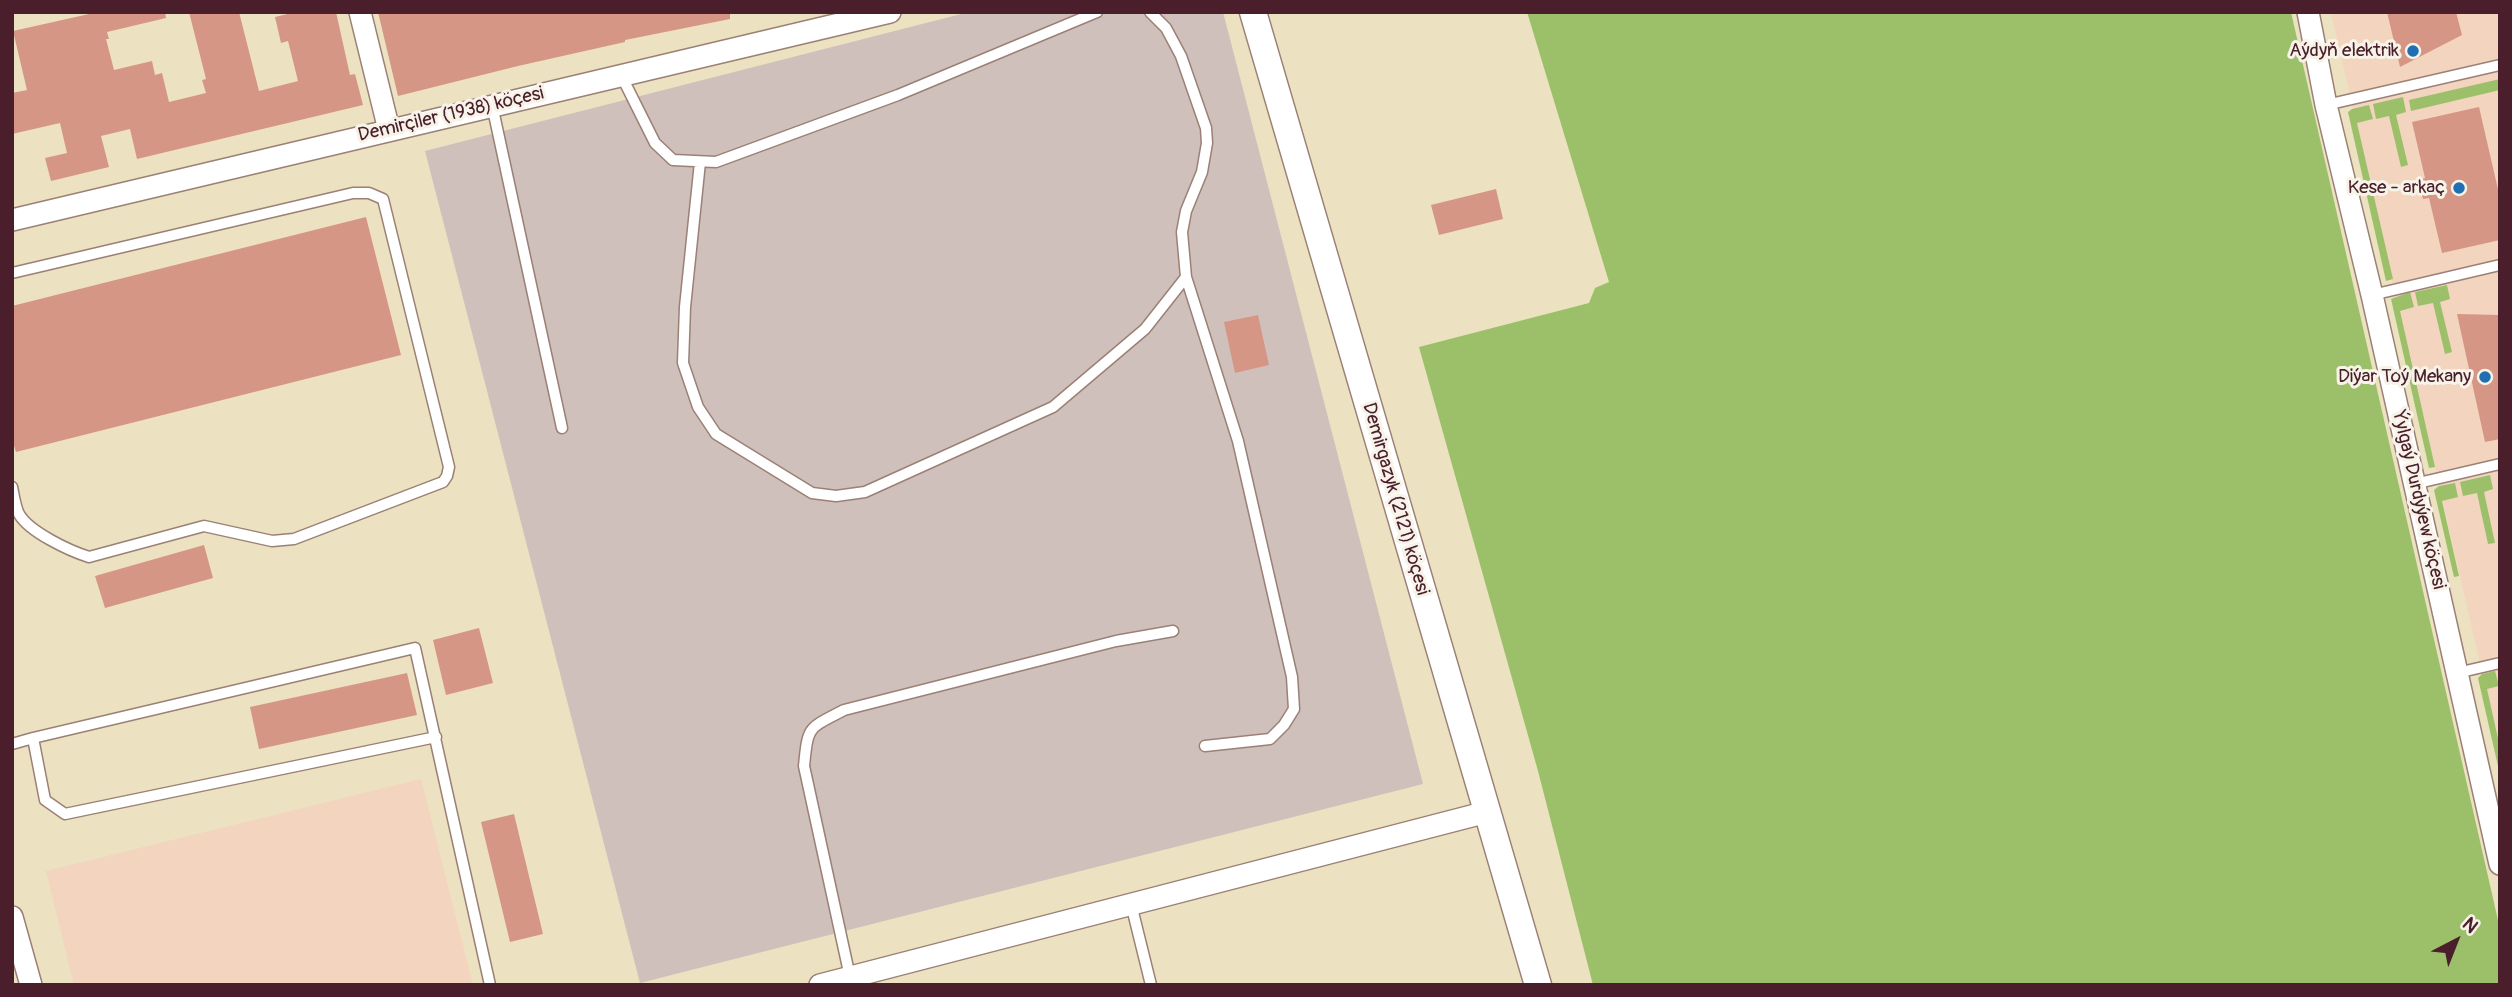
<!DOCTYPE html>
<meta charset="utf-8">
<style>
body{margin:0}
#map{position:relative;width:2512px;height:997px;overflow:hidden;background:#ece1c0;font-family:Pangolin,sans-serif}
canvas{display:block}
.frame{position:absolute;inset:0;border:14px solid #4a1f2b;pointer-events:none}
.north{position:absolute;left:2421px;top:906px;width:70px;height:70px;-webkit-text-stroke:5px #f7f3e8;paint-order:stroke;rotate:42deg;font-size:19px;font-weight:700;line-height:28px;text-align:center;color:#4a1f2b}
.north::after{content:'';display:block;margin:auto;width:24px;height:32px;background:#4a1f2b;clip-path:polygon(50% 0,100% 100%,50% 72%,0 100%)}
</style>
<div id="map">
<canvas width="2512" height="997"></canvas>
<div class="frame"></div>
<div class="north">N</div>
</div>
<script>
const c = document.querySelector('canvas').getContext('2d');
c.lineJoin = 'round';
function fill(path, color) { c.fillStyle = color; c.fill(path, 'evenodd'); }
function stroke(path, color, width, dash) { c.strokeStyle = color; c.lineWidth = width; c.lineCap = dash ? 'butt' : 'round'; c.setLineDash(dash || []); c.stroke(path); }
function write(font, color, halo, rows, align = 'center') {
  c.font = font + ' Pangolin,sans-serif'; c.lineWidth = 6; c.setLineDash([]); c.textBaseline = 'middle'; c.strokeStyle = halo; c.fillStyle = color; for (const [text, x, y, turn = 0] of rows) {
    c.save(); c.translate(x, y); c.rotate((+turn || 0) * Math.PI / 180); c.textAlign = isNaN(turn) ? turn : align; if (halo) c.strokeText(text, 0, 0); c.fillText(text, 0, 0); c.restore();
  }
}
const built = new Path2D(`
 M2331,12H2500V744L2478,655Z
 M421,779L473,985H74L46,871Z`);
const industrial = new Path2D(`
 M969,12H1223L1423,784L640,983L425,151Z`);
const green = new Path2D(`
 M1527,12H2291L2500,929V985H1593L1538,771L1419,347L1589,303L1595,288L1609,282Z
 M2500,79V90L2411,111L2409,100Z
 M2403,97L2406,112L2396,115L2408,165L2401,167L2389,116L2376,119L2373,104Z
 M2369,105L2373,119L2357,123L2393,279L2386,281L2348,112L2352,109Z
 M2447,285L2450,299L2440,302L2452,352L2445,354L2433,303L2418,306L2415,292Z
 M2410,292L2414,307L2400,311L2435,467L2429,468L2391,299Z
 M2490,475L2493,489L2484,492L2495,543L2488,544L2477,493L2463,496L2460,482Z
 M2455,483L2458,497L2442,501L2459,576L2454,577L2434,490L2439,486Z
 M2495,671L2499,686L2487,689L2500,747V775L2478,678L2482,674Z`);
const building = new Path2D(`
 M98,12H165L166,18L107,32L109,39H106L114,70L152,61L155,75L162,73L169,102L206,93L202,80L206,79L189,12H239L259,91L298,81L288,41L281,43L275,17L296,12H336L350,75L355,74L363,105L137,159L130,129L101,136L109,167L51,181L45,158L67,153L60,123L12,134V93L27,90L13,31Z
 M378,12H730V19L625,40V42L518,66L398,96Z
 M2387,12H2456L2462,35L2400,67Z
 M2479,107L2500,198V240L2442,253L2429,198L2423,199L2418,179L2425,178L2412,122Z
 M1496,189L1503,219L1439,235L1431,205Z
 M366,217L401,355L16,452L12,439V306Z
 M2457,314L2500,315V439L2485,442Z
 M1258,315L1269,365L1235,373L1224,322Z
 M204,545L213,578L105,608L95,576Z
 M479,628L493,683L446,695L433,640Z
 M407,673L417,715L259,749L250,707Z
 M514,814L543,934L510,942L481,822Z`);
const service = new Path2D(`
 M1150,12L1166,28L1181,56L1206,128L1207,143L1202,172L1186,211L1182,232L1186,277L1238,441L1292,677L1294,709L1284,725L1270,739L1205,746
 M621,75L655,143L673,160L716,162L898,95L1097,12
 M492,105L562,428
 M2326,105L2500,65
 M700,162L685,307L683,363L698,407L716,434L812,493L836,496L865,492L1053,407L1145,329L1186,277
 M12,273L353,193H369L383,199L449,467L447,476L443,482L294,539L272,541L204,526L89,557C70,551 29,532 19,514C15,506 14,496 12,487
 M2372,295L2500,265
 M2414,484L2500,464
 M2457,673L2500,663
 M436,737L65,814L45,800L33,738L415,648L490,985
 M12,744L33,738
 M1131,904L1151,985
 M850,977L804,766C808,725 808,729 844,710L1116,641L1173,631`);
const minor = new Path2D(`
 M360,12L389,130
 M2308,12L2326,105L2372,295L2500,864
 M12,220L890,12
 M12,917L31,985
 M820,985L1487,812`);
const tertiary = new Path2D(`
 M1253,12L1538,985`);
const markers = [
 [2413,51,7,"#1f6fb2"],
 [2459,188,7,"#1f6fb2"],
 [2485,377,7,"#1f6fb2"]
];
const poiNames = [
 ["Aýdyň elektrik",2399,51],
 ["Kese - arkaç",2445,188],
 ["Diýar Toý Mekany",2471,377]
];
const streetNames = [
 ["Demirçiler (1938) köçesi",451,115,-13],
 ["Demirgazyk (2121) köçesi",1395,499,74],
 ["Ýylgaý Durdyýew köçesi",2418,500,77]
];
fill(built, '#f3d4bf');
fill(industrial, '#cfc0bb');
fill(green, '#9cc06a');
fill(building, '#d69685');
stroke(service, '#9b8076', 13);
stroke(minor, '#9b8076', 24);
stroke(tertiary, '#9b8076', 29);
stroke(service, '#fff', 10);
stroke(minor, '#fff', 21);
stroke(tertiary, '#fff', 26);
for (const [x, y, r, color] of markers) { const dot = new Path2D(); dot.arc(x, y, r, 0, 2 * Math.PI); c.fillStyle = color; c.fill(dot); stroke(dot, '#f7f3e8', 2.5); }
write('19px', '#4a1f2b', '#f7f3e8', poiNames, 'right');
write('19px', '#4a1f2b', '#f7f3e8', streetNames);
</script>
